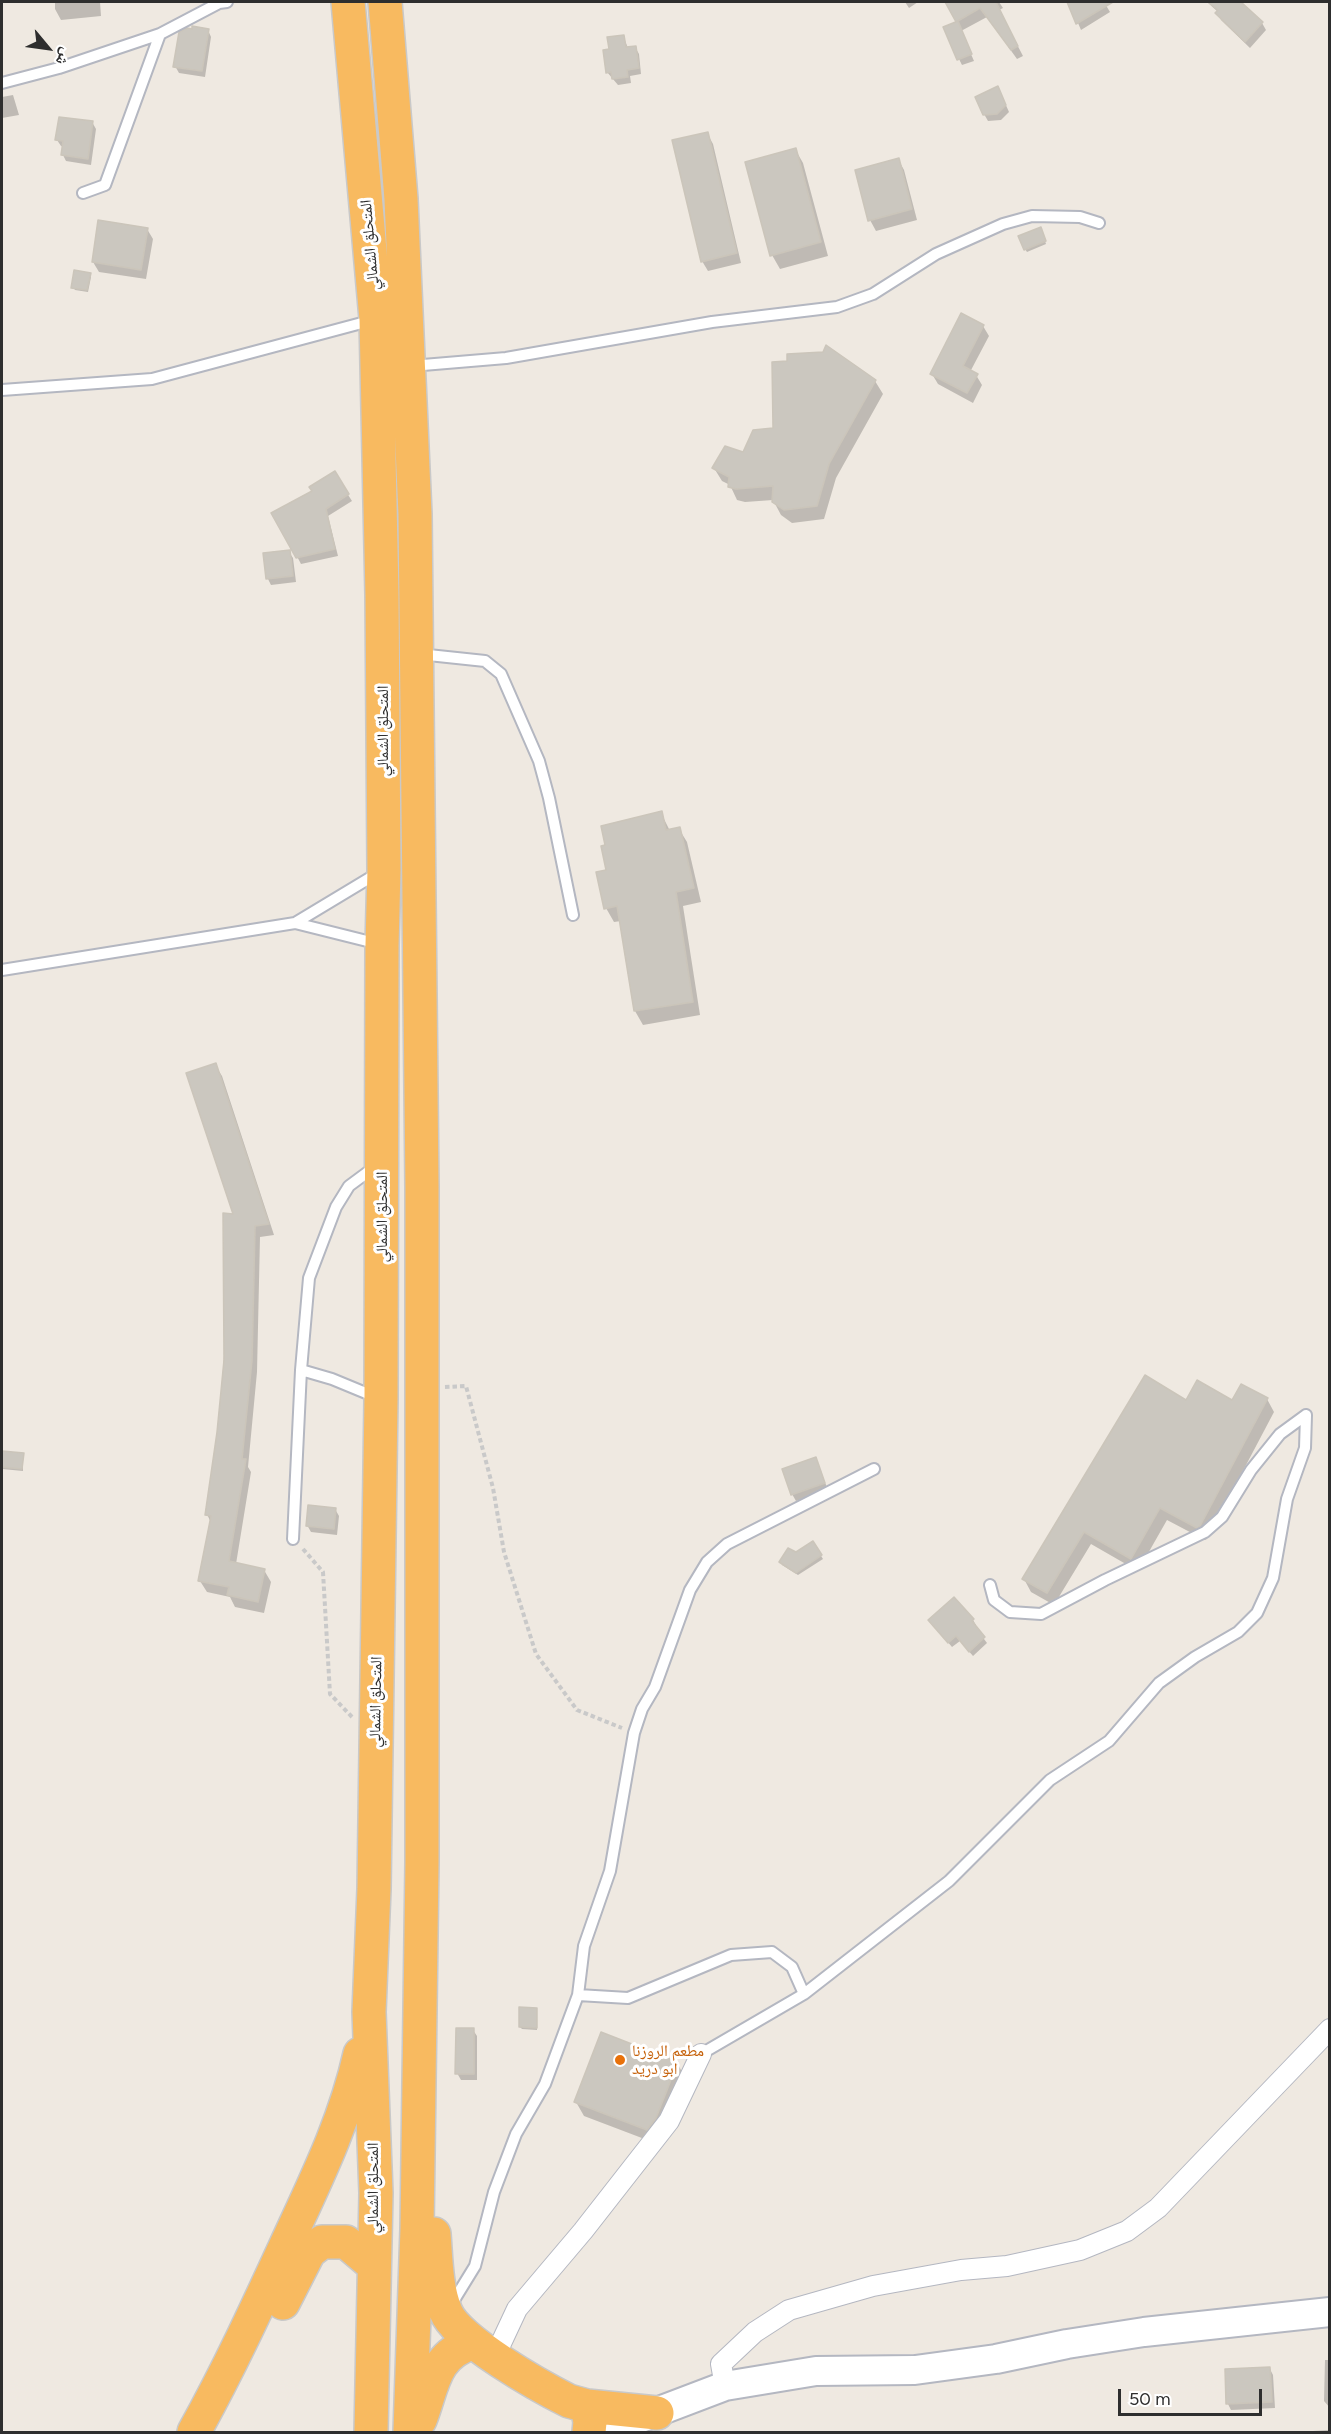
<!DOCTYPE html>
<meta charset="utf-8">
<style>
body{margin:0}
#map{position:relative;width:1331px;height:2434px;overflow:hidden;background:#efe9e1;font-family:Figtree,"Noto Naskh Arabic",sans-serif}
canvas{display:block}
.frame{position:absolute;inset:0;border:3px solid #2e2e2e;pointer-events:none}
.north{position:absolute;left:18px;top:18px;width:60px;height:60px;-webkit-text-stroke:4px #fff;paint-order:stroke;rotate:119deg;font-size:16px;font-weight:700;line-height:24px;text-align:center;color:#2e2e2e}
.north::after{content:'';display:block;margin:auto;width:21px;height:27px;background:#2e2e2e;clip-path:polygon(50% 0,100% 100%,50% 72%,0 100%)}
.scale{position:absolute;left:1118px;top:2389px;width:144px;height:27px;box-sizing:border-box;border:3px solid #2e2e2e;border-top:0;padding-left:8px;font-size:18px;line-height:21px;white-space:nowrap;color:#2e2e2e;-webkit-text-stroke:4px #fff;paint-order:stroke}
</style>
<div id="map">
<canvas width="1331" height="2434"></canvas>
<div class="frame"></div>
<div class="north">ش</div>
<div class="scale">50 m</div>
</div>
<script>
const c = document.querySelector('canvas').getContext('2d');
c.lineJoin = 'round';
function fill(path, color) { c.fillStyle = color; c.fill(path, 'evenodd'); }
function stroke(path, color, width, dash) { c.strokeStyle = color; c.lineWidth = width; c.lineCap = dash ? 'butt' : 'round'; c.setLineDash(dash || []); c.stroke(path); }
function write(font, color, halo, rows, align = 'center') {
  c.font = font + ' Figtree,"Noto Naskh Arabic",sans-serif'; c.lineWidth = 6; c.setLineDash([]); c.textBaseline = 'middle'; c.strokeStyle = halo; c.fillStyle = color; for (const [text, x, y, turn = 0] of rows) {
    c.save(); c.translate(x, y); c.rotate((+turn || 0) * Math.PI / 180); c.textAlign = isNaN(turn) ? turn : align; if (halo) c.strokeText(text, 0, 0); c.fillText(text, 0, 0); c.restore();
  }
}
const shadow = new Path2D(`
 M55,2H100L101,16L61,20L55,9Z
 M905,2H918L909,8Z
 M946,2H999L1003,8L999,10L1023,56L1017,59L987,17L961,31L974,61L962,65L959,59L958,23Z
 M1069,2H1104L1110,12L1081,30Z
 M1207,2H1239L1262,23L1266,30L1250,48L1221,20L1218,12Z
 M208,30L211,37L205,77L179,73L175,66Z
 M623,36L628,48L635,47L639,54L641,74L630,76L631,83L618,85L607,72L611,51Z
 M1001,94L1009,112L1001,120L988,121L984,114Z
 M13,95L19,115L2,118V97Z
 M92,122L96,129L91,165L66,161L63,155L64,147L61,146L57,140Z
 M707,133L713,144L741,263L708,271L702,261Z
 M795,149L803,163L828,256L780,269L772,255Z
 M898,159L904,170L917,220L876,231L870,220Z
 M147,229L153,239L146,279L99,272L93,262Z
 M1042,232L1046,244L1027,252L1025,249Z
 M90,274L91,277L88,292L75,290L73,287Z
 M983,326L989,336L970,372L976,375L982,385L973,403L938,384L932,374Z
 M875,381L883,394L836,478L824,519L792,523L781,515L773,500L745,502L737,500L730,485L722,481L714,468L744,454L775,429Z
 M334,473L352,501L328,516L338,556L301,564L274,513L314,492Z
 M289,552L293,558L296,582L271,585L268,579L265,555Z
 M661,813L670,831L679,829L687,842L701,902L683,906L700,1015L643,1025L635,1011L621,921L614,922L606,908L608,871Z
 M215,1065L222,1076L274,1235L260,1237L257,1372L248,1467L251,1472L236,1564L264,1570L271,1582L264,1613L235,1607L230,1597L207,1592L200,1581L211,1523L207,1514L218,1432L235,1215Z
 M1267,1399L1274,1412L1207,1539L1205,1540L1167,1520L1138,1571L1091,1544L1054,1605L1031,1592L1024,1579L1187,1402H1233Z
 M2,1453L23,1455V1471L2,1469Z
 M816,1459L828,1490L796,1501L792,1494Z
 M335,1509L339,1516L337,1535L311,1532L307,1525Z
 M813,1543L823,1559L798,1575L782,1565L781,1562Z
 M973,1620L976,1625L975,1627L987,1643L973,1656L960,1641L952,1647L930,1621Z
 M537,2010V2030L522,2029L520,2027Z
 M473,2030L477,2036V2080H461L457,2073Z
 M677,2063L685,2077L655,2143L584,2116L576,2102Z
 M1325,2360H1330V2408L1324,2401Z
 M1270,2369L1273,2375L1275,2408L1231,2410L1228,2404Z
 M1330,2430V2432H1295Z`);
const building = new Path2D(`
 M945,2H996L1018,46L1011,50L980,8L956,22Z
 M1067,2H1113L1076,24Z
 M1208,2H1241L1263,22L1245,42L1215,13L1218,10Z
 M958,21L972,54L957,60L943,27Z
 M192,26L209,29L202,71L173,67L179,32L187,28L192,29Z
 M624,35L626,47L636,46L639,68L627,70L628,77L612,79L611,72L606,73L603,50L609,49L607,37Z
 M998,86L1006,105L997,114L983,115L975,97Z
 M59,117L93,121L88,159L61,155L63,141L55,140Z
 M708,132L737,253L701,262L672,140Z
 M796,148L821,242L770,256L745,162Z
 M899,158L912,209L868,221L855,170Z
 M98,220L148,228L141,270L92,262Z
 M1041,227L1046,241L1024,250L1018,236Z
 M74,270L91,273L87,290L71,288Z
 M961,313L984,325L963,366L978,374L967,393L930,374Z
 M826,345L876,380L829,464L817,506L784,510L772,502L773,486L736,489L728,487L729,477L712,468L725,446L743,452L753,430L773,428L772,362L787,361V354L823,352Z
 M335,471L349,494L326,509L335,549L296,558L271,513L312,491L309,487Z
 M290,550L293,576L266,579L263,553Z
 M662,811L666,830L680,827L694,888L676,892L693,1002L634,1011L617,906L604,909L596,872L606,870L601,846L605,845L601,826Z
 M216,1063L269,1224L255,1226L252,1360L242,1459H246L229,1561L265,1569L258,1602L227,1595L229,1587L198,1581L211,1516L205,1515L217,1432L224,1360L223,1213L233,1214L186,1073Z
 M1145,1375L1186,1400L1197,1380L1232,1400L1241,1384L1268,1398L1200,1526L1197,1528L1160,1508L1131,1559L1084,1532L1047,1593L1022,1579Z
 M2,1451L24,1453L22,1469L2,1467Z
 M816,1457L825,1483L791,1495L782,1469Z
 M308,1505L336,1508L334,1529L306,1526Z
 M813,1541L822,1555L796,1573L779,1562L788,1548L796,1552Z
 M954,1597L974,1619L972,1621L985,1637L969,1652L956,1636L948,1643L928,1620Z
 M519,2007L537,2008V2028L519,2027Z
 M456,2028H474V2074H455Z
 M601,2032L678,2062L656,2118L647,2130L574,2102Z
 M1270,2367L1272,2402L1226,2404L1225,2369Z`);
const path = new Path2D(`
 M445,1387L466,1386L493,1488L504,1552L536,1654L577,1710L622,1728
 M303,1549L323,1572L330,1694L352,1717`);
const service = new Path2D(`
 M2,83L59,68L160,34L219,3L227,2
 M83,193L105,185L160,34
 M411,366L506,358L712,322L837,307L873,294L936,254L1003,224L1032,216L1080,217L1099,223
 M2,390L152,379L373,320
 M419,654L485,661L501,674L539,761L549,798L573,915
 M295,923L379,944
 M2,970L295,923L378,873
 M301,1370L332,1379L378,1398
 M293,1539L301,1370L309,1278L336,1207L349,1186L376,1166
 M990,1585L994,1600L1010,1612L1041,1614L1105,1580L1205,1532L1222,1517L1251,1470L1280,1434L1306,1415
 M578,1995L628,1998L731,1955L772,1952L792,1967L804,1994
 M701,2054L804,1994L949,1881L1050,1780L1109,1741L1159,1683L1195,1657L1238,1632L1257,1613L1273,1578L1287,1499L1305,1448L1306,1415
 M451,2305L475,2266L494,2192L516,2134L545,2084L578,1995L584,1946L610,1871L634,1733L642,1709L655,1687L690,1590L707,1562L727,1544L874,1469`);
const minor = new Path2D(`
 M495,2356L517,2309L583,2231L669,2121L701,2054
 M725,2386L721,2364L755,2332L789,2310L873,2286L961,2270L1007,2266L1080,2250L1127,2231L1158,2208L1330,2029`);
const secondary = new Path2D(`
 M604,2432L725,2386L816,2371L915,2370L996,2359L1067,2344L1144,2332L1330,2312`);
const trunk = new Path2D(`
 M348,2L376,319L382,595L384,870L382,945L381,1399L374,1889L369,2012L376,2193L371,2432
 M385,2L401,199L415,514L422,1187V1862L417,2229L410,2432
 M434,2234C436,2259 436,2288 446,2312C457,2340 541,2387 569,2401L587,2406L657,2413
 M283,2303L309,2252L322,2242H346L372,2264
 M587,2406L590,2422L589,2432
 M420,2420C433,2387 433,2355 472,2343
 M194,2432C228,2371 257,2308 286,2245C315,2182 345,2122 360,2054`);
const markers = [
 [620,2060,6,"#e8710a"]
];
const streetNames = [
 ["المتحلق الشمالي",370,245,-95],
 ["المتحلق الشمالي",383,731,-90],
 ["المتحلق الشمالي",382,1217,-90],
 ["المتحلق الشمالي",376,1702,-89],
 ["المتحلق الشمالي",373,2188,-90]
];
const foodNames = [
 ["مطعم الروزنا",632,2051],
 ["ابو دريد",632,2069]
];
fill(shadow, '#0003');
fill(building, '#cbc7bf');
stroke(building, '#cbc5ba', 1.5);
stroke(service, '#b4b7c1', 14);
stroke(minor, '#b4b7c1', 22);
stroke(secondary, '#b4b7c1', 32);
stroke(trunk, '#c9c9c9', 36);
stroke(path, '#c9c9c9', 4, [4.5, 3]);
stroke(service, '#fff', 10);
stroke(minor, '#fff', 20);
stroke(secondary, '#fff', 28);
stroke(trunk, '#f8ba60', 33);
for (const [x, y, r, color] of markers) { const dot = new Path2D(); dot.arc(x, y, r, 0, 2 * Math.PI); c.fillStyle = color; c.fill(dot); stroke(dot, '#fff', 2); }
write('16px', '#2e2e2e', '#fff', streetNames);
write('16px', '#c56008', '#fff', foodNames, 'left');
</script>
